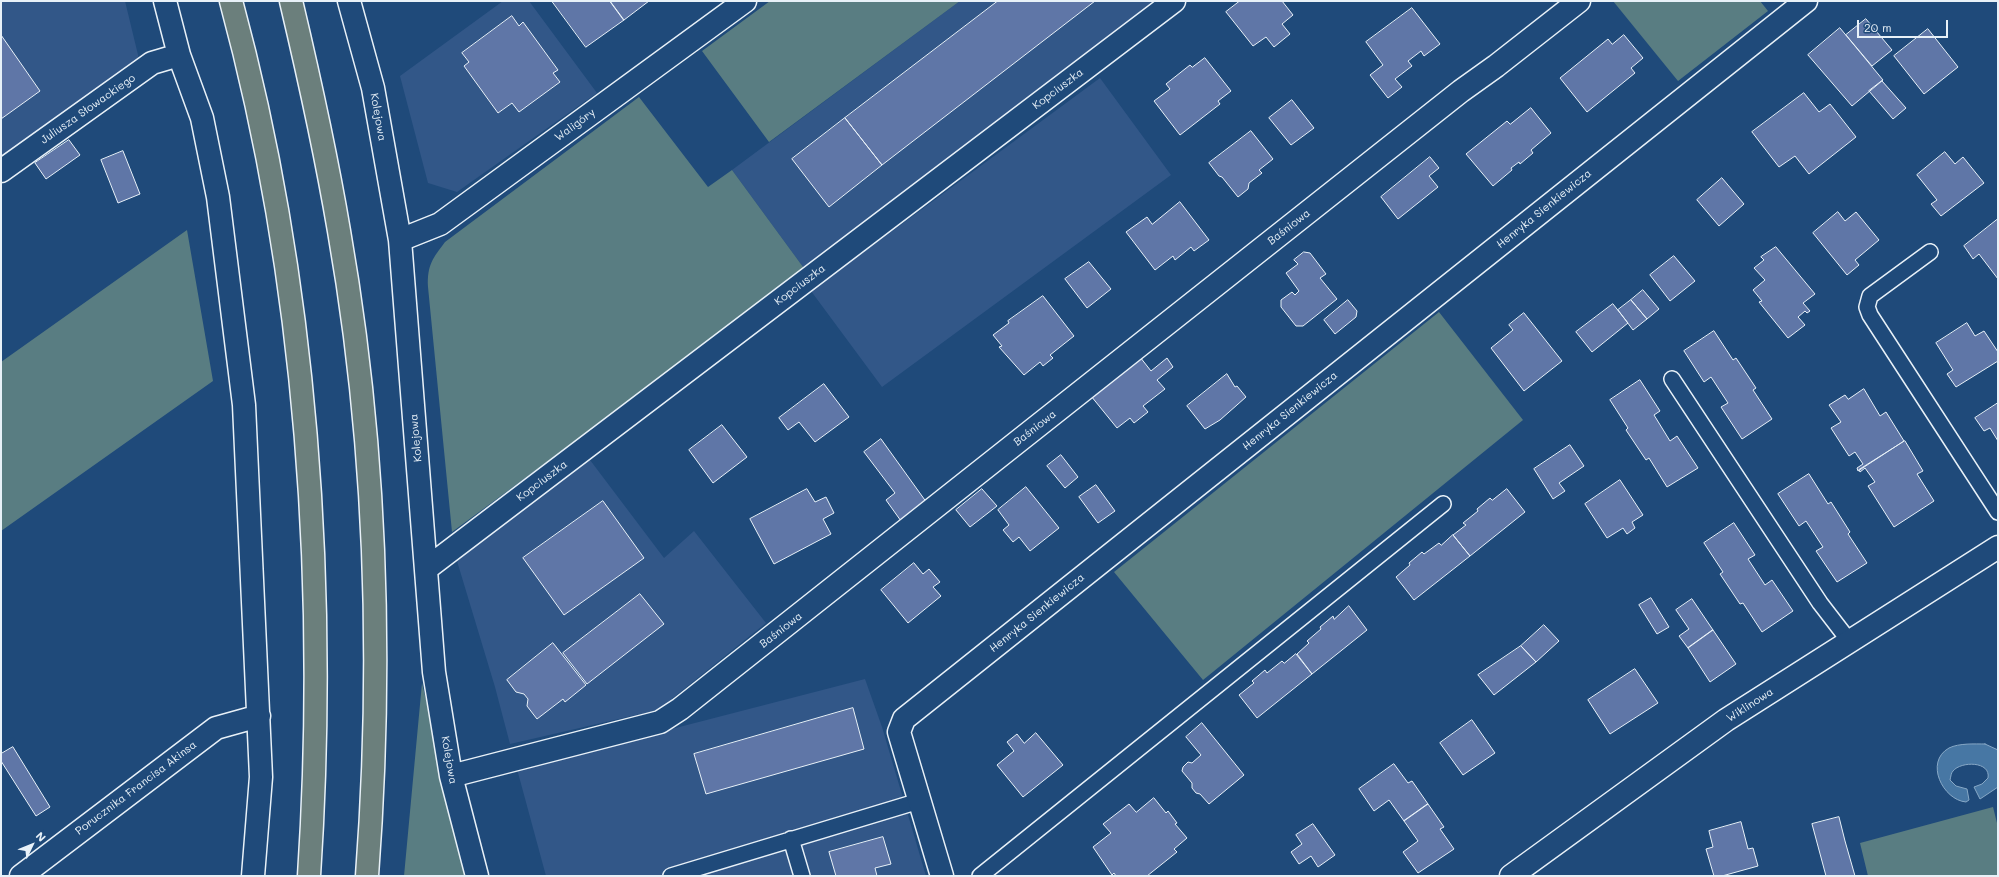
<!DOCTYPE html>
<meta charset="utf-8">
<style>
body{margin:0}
#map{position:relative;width:1999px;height:877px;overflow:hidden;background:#1f4a7a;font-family:Mali,sans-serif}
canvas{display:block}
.frame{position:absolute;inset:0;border:2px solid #e8f1f8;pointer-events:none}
.north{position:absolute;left:12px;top:825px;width:40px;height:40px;-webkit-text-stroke:3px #1f4a7a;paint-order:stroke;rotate:47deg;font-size:11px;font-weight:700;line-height:16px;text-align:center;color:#e8f1f8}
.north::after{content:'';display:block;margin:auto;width:14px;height:18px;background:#e8f1f8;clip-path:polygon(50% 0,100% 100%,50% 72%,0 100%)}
.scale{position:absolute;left:1857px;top:20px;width:91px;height:18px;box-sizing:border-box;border:2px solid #e8f1f8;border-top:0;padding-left:5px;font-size:12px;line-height:14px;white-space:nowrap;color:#e8f1f8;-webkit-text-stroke:3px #1f4a7a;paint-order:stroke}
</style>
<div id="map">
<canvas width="1999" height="877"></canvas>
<div class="frame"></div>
<div class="north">N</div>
<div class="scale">20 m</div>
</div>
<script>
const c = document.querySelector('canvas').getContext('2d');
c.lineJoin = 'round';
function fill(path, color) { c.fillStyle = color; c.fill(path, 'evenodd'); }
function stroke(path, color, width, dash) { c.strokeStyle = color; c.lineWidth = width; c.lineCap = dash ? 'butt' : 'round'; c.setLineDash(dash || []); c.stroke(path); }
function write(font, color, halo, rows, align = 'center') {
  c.font = font + ' Mali,sans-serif'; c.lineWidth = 4; c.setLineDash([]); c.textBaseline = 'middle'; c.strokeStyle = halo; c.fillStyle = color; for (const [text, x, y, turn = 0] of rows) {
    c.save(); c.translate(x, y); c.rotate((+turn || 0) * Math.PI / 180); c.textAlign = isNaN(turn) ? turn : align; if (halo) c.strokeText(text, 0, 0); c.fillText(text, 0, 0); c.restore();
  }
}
const built = new Path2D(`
 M1,1H125L139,59L1,158Z
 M503,1H529L597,93L457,192L428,183L400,76Z
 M960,1H1159L806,271L732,170Z
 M1100,78L1171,175L882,387L811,291Z
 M587,456L664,558L694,531L766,623L658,710L510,744L495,687L457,561Z
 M865,679L882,727L926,876H546L517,769Z`);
const green = new Path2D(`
 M770,1H960L769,142L702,51Z
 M1613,1H1760L1768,11L1678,81Z
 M639,97L708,187L732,170L806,271L452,532L428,287C427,265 433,258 445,242Z
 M187,230L213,381L1,531V362Z
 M1439,312L1523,420L1203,680L1114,572Z
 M422,683L468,876H404Z
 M1993,807L1998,827V876H1868L1860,843Z`);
const water = new Path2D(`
 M1985,744L1998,750V787L1980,799L1974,787L1982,784L1988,778C1991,761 1961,761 1953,771C1951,773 1951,776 1950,780L1956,786L1967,789L1969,800L1966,802C1943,800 1924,762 1949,748C1959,743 1975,744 1985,744Z`);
const building = new Path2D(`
 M552,1H610L624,20L586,47Z
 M610,1H649L624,20Z
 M998,1H1095L882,165L845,118Z
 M1240,1H1282L1293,15L1282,24L1290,34L1274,47L1266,37L1253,46L1226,12Z
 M1412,8L1440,44L1424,56L1421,51L1408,61L1412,66L1395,79L1402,87L1388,98L1370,75L1383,65L1366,42Z
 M512,16L519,26L523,22L558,70L553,73L560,82L519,112L512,103L498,113L464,66L469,62L462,53Z
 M1866,19L1892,50L1872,66L1846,35Z
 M1840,28L1883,80L1852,106L1808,55Z
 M1928,29L1958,67L1924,94L1894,56Z
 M1,35L40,91L1,119Z
 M1624,35L1643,58L1631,68L1635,73L1587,112L1560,78L1608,39L1612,44Z
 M1205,58L1231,91L1218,101L1220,104L1180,135L1154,101L1170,89L1166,84L1190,65L1192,67Z
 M1882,81L1906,108L1893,119L1869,91Z
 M1804,93L1819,112L1830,104L1856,137L1809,174L1795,156L1779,167L1752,132Z
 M1292,100L1314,128L1291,145L1269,118Z
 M1531,108L1551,133L1531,150L1533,153L1520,164L1519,162L1511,168L1512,170L1493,186L1466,154L1507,121L1510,124Z
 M845,118L882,165L829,207L792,159Z
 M1251,131L1273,159L1259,170L1262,173L1249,183L1248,189L1238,197L1222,177L1219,176L1209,163Z
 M69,140L80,155L46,179L35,163Z
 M123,151L140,194L118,203L101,160Z
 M1945,152L1955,164L1963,157L1984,183L1941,216L1931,204L1937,200L1917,175Z
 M1430,157L1439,168L1429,176L1438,187L1398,219L1381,197Z
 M1722,178L1744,204L1719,226L1697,200Z
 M1180,202L1209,240L1194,251L1191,247L1175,260L1173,256L1155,270L1126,232L1147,217L1152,224Z
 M1838,212L1845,221L1856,212L1879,240L1855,260L1859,265L1847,275L1813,233Z
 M1998,219V279L1979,254L1973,259L1964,246Z
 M1776,247L1815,294L1803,303L1810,311L1807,313L1805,311L1798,317L1805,325L1788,338L1759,302L1762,301L1753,290L1765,280L1754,268L1764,260L1761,257Z
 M1304,252L1310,253L1326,274L1320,278L1337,299L1303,326H1296L1281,307V300L1292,292L1295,295L1299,291L1286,273L1298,264L1294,260Z
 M1674,256L1695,281L1670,301L1650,275Z
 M1089,262L1111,289L1087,308L1065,279Z
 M1643,290L1659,309L1647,319L1631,300Z
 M1043,296L1074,336L1050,355L1053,358L1043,366L1040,362L1024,375L999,347L1002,346L993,335L1009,323L1008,321Z
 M1348,300L1357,311L1356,317L1335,334L1324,320Z
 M1631,300L1647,319L1633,330L1618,310Z
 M1613,304L1628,323L1592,352L1576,332Z
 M1524,313L1562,361L1524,391L1491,348L1513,330L1509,325Z
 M1967,323L1975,336L1984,331L1998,352V361L1956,387L1947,374L1953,370L1936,343Z
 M1714,331L1733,360L1736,358L1756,388L1753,390L1772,419L1742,439L1721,407L1728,403L1711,377L1704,382L1684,351Z
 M1140,357L1151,371L1167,358L1173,367L1157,380L1165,389L1143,406L1148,412L1134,423L1130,418L1117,428L1091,396Z
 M1227,374L1235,387L1237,386L1246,397L1220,420L1205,429L1187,406Z
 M1640,380L1660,411L1654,415L1670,441L1677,436L1698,468L1667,487L1649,458L1646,460L1626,430L1628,428L1610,400Z
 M824,384L849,417L815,442L799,422L788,430L779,418Z
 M1864,389L1880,416L1886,412L1904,441L1858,471L1857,468L1863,464L1855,452L1849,456L1831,428L1841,422L1829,405L1845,395L1848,399Z
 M1998,403V441L1990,428L1984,431L1975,418Z
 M722,425L747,457L713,483L689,450Z
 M881,439L927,503L901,521L886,500L895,493L864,452Z
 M1905,441L1923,471L1917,474L1934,501L1894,527L1868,486L1875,482L1865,468L1860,472L1859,470Z
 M1570,445L1584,466L1559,483L1565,491L1553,499L1534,469Z
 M1061,455L1078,477L1065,488L1047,466Z
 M1809,474L1828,504L1831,502L1850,532L1848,534L1867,563L1837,582L1816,551L1823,547L1806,521L1799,526L1778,494Z
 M1620,480L1643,515L1632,522L1635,528L1627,534L1623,528L1607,538L1585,504Z
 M1096,485L1115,511L1098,523L1079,497Z
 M1026,487L1059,528L1030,551L1019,537L1013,542L1003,530L1009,525L998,510Z
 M807,489L815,502L826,497L834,513L823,519L831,534L774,564L750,519Z
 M982,489L997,506L970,527L956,510Z
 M1507,489L1525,512L1470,556L1453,535L1466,525L1463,523L1478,511L1477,509L1490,498L1492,500Z
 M603,501L644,558L564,615L523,558Z
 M1734,523L1755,555L1748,559L1765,585L1772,580L1793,611L1762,632L1743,603L1740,604L1720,574L1723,572L1704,543Z
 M1453,535L1470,556L1414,600L1396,577L1410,565L1409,563L1422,552L1424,554L1439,543L1441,545Z
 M914,563L923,574L929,569L940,582L933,587L941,596L908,623L881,590Z
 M640,594L664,624L587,684L563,653Z
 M1651,598L1669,627L1657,634L1639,605Z
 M1692,599L1713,630L1688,648L1679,636L1689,629L1676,610Z
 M1349,606L1367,630L1312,674L1297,654L1309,643L1307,641L1321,629L1320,627L1333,616L1334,619Z
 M1544,625L1559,641L1536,662L1521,646Z
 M1713,630L1736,664L1710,682L1688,648Z
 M553,643L586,685L565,702L563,699L537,719L527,706L528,699L524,694L516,692L507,680Z
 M1521,646L1536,662L1494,695L1478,675Z
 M1296,654L1312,674L1257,718L1239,695L1254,683L1252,681L1265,670L1267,673L1282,661L1284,663Z
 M1635,669L1658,703L1610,734L1588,700Z
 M853,708L864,749L706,794L694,754Z
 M1472,720L1495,753L1463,775L1440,743Z
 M1202,723L1244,775L1209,804L1200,794L1196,793L1192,788V783L1182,771L1183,767L1188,762L1192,763L1201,755L1186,737Z
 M1036,733L1063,765L1023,797L997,765L1014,751L1007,742L1017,734L1024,743Z
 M13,747L50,807L36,816L1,761V754Z
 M1394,764L1408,783L1412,781L1428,804L1404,821L1389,800L1374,811L1359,789Z
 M1154,798L1166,813L1168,811L1177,823L1175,824L1187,838L1174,849L1177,852L1147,876H1116L1114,873L1112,875L1093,847L1111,833L1103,824L1129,804L1136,812Z
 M1428,804L1444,827L1440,829L1454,849L1418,873L1403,852L1418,841L1404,821Z
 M1839,817L1845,841L1855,876H1826L1812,824Z
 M1741,822L1748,849L1753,848L1758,866L1722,876H1714L1706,849L1713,847L1709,831Z
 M1313,824L1335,855L1318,867L1311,856L1299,864L1291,852L1302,844L1296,835Z
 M883,837L891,864L875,868L877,876H836L829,852Z`);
const lane = new Path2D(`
 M1930,252L1870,296L1867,307L1870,315L1998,512
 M1672,379L1820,603L1850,642
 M791,839L802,876
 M671,876L919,801
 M980,876L1443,504`);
const street = new Path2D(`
 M165,1L179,55L202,118L218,197L244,405L261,777L253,876
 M349,1L373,88L400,240L434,672L451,776L477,876
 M1,171L152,63L179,55
 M400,240L440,224L745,1
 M426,569L1174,1
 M451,776L660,722L680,709L1461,91L1496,66L1579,1
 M21,876L216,728L259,716
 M942,876L899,732L904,719L1806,1
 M1511,876L1726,720L1998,547`);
const highway = new Path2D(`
 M231,1C307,281 328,587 309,876
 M291,1C309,77 326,154 339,231C376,442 383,663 367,876`);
const streetNames = [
 ["Kopciuszka",1058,89,-37],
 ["Juliusza Słowackiego",88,109,-35],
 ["Kolejowa",378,117,80],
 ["Waligóry",575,125,-36],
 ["Henryka Sienkiewicza",1544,209,-39],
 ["Baśniowa",1289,227,-38],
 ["Kopciuszka",800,285,-37],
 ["Henryka Sienkiewicza",1290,411,-39],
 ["Baśniowa",1035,428,-38],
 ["Kolejowa",416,438,-95],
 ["Kopciuszka",542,481,-37],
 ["Henryka Sienkiewicza",1037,613,-39],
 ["Baśniowa",781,630,-38],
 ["Wiklinowa",1750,705,-33],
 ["Kolejowa",449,760,80],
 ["Porucznika Francisa Akinsa",136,788,-37]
];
fill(built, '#325788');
fill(green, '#597d82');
fill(water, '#4777a4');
stroke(water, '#87a8c6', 1);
fill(building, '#5f76a7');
stroke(building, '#e8f1f8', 1);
stroke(lane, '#e8f1f8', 18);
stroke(street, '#e8f1f8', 25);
stroke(highway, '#e8f1f8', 25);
stroke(lane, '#1f4a7a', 15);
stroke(street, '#1f4a7a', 22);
stroke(highway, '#6b7f7c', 22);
write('11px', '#e8f1f8', '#1f4a7a', streetNames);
</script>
